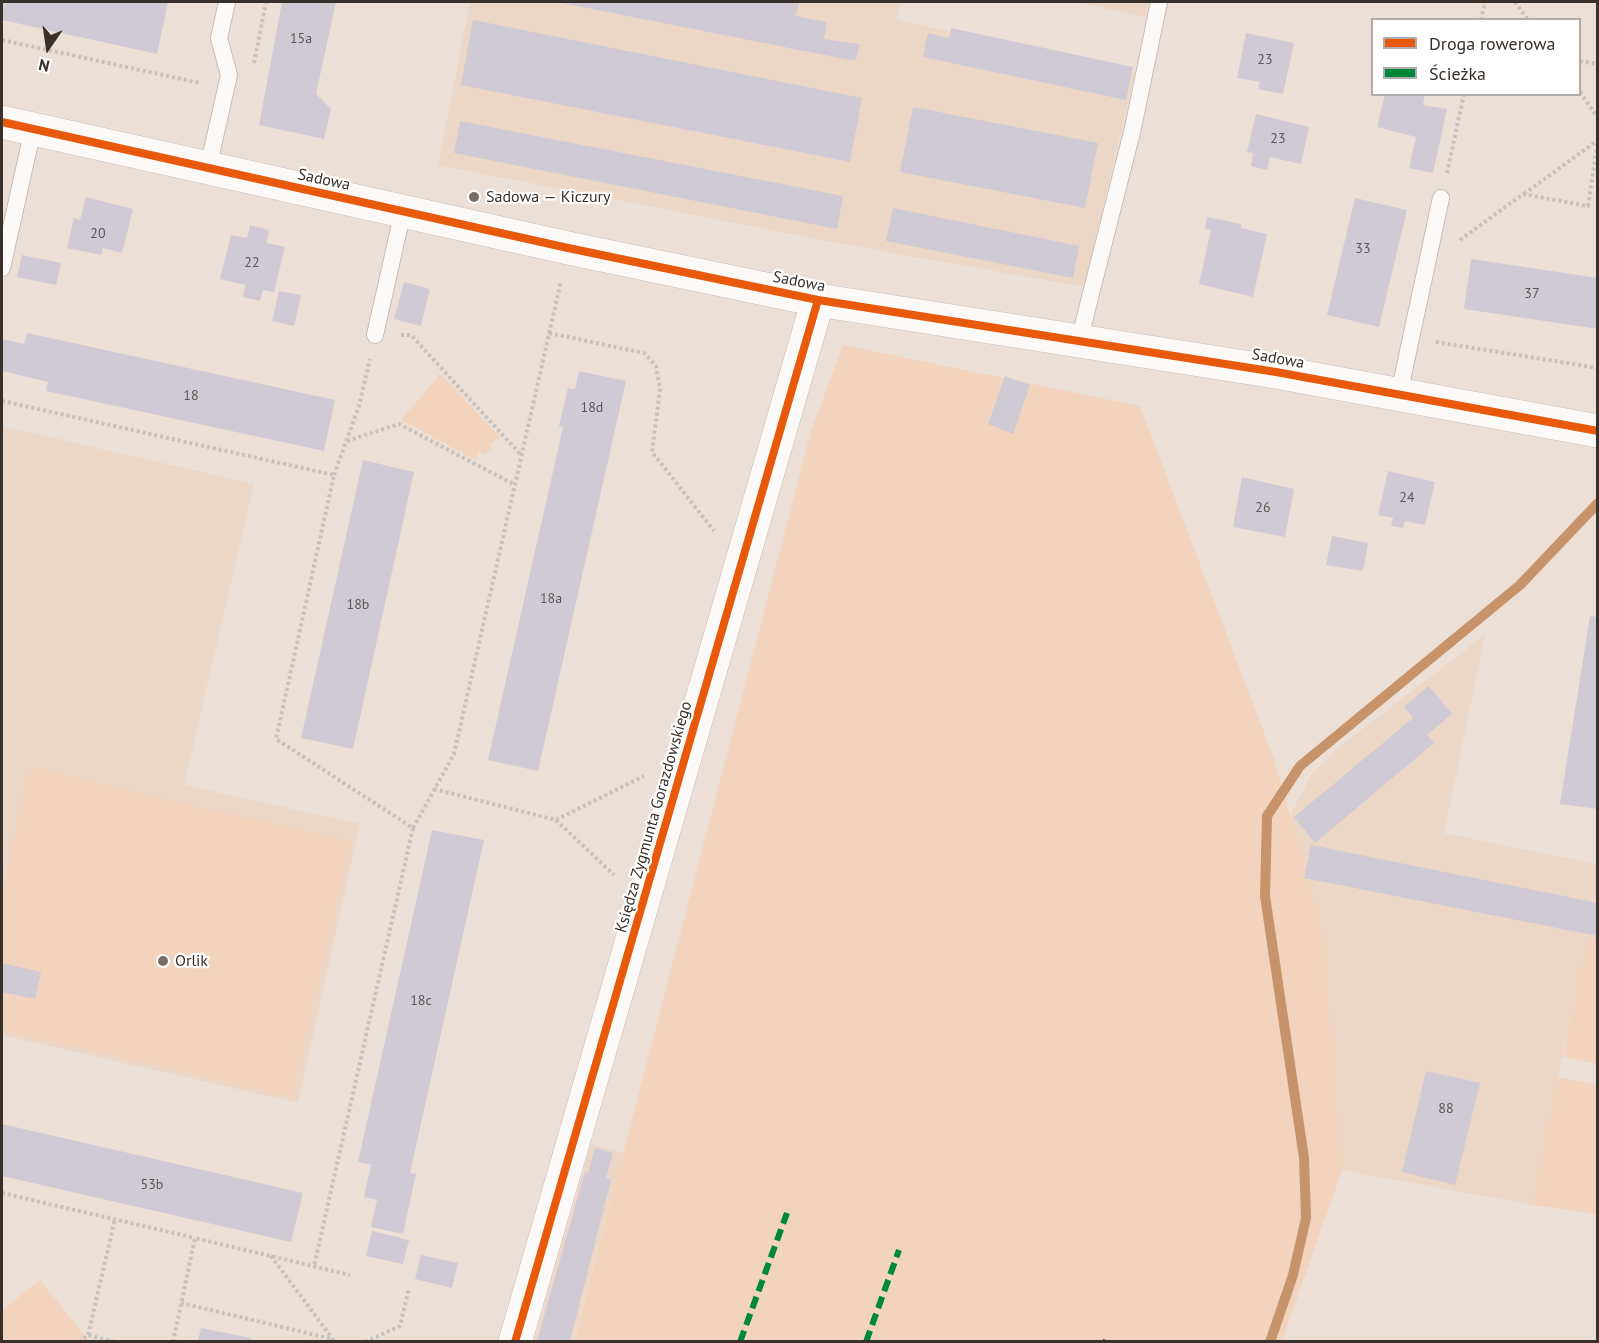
<!DOCTYPE html>
<meta charset="utf-8">
<style>
body{margin:0}
#map{position:relative;width:1599px;height:1343px;overflow:hidden;background:#ecdfd6;font-family:"PT Sans",sans-serif}
canvas{display:block}
.frame{position:absolute;inset:0;border:3px solid #38302a;pointer-events:none}
.legend{position:absolute;left:1371px;top:18px;width:210px;height:78px;box-sizing:border-box;background:#fff;border:2px solid #afacaa;margin:0;padding:8px 10px;list-style:none;font-size:18px;color:#38302a}
.legend li{display:flex;align-items:center;gap:12px;height:30px}
.legend b{width:30px;border:2px solid #afacaa}
.north{position:absolute;left:18px;top:18px;width:60px;height:60px;-webkit-text-stroke:4px #fff;paint-order:stroke;rotate:193deg;font-size:16px;font-weight:700;line-height:24px;text-align:center;color:#38302a}
.north::after{content:'';display:block;margin:auto;width:21px;height:27px;background:#38302a;clip-path:polygon(50% 0,100% 100%,50% 72%,0 100%)}
</style>
<div id="map">
<canvas width="1599" height="1343"></canvas>
<div class="frame"></div>
<ul class="legend">
<li><b style="height:8px;background:#e8590c"></b>Droga rowerowa</li>
<li><b style="height:8px;background:#00873e"></b>Ścieżka</li>
</ul>
<div class="north">N</div>
</div>
<script>
const c = document.querySelector('canvas').getContext('2d');
c.lineJoin = 'round';
function fill(path, color) { c.fillStyle = color; c.fill(path, 'evenodd'); }
function stroke(path, color, width, dash) { c.strokeStyle = color; c.lineWidth = width; c.lineCap = dash ? 'butt' : 'round'; c.setLineDash(dash || []); c.stroke(path); }
function write(font, color, halo, rows, align = 'center') {
  c.font = font + ' "PT Sans",sans-serif'; c.lineWidth = 4.5; c.setLineDash([]); c.textBaseline = 'middle'; c.strokeStyle = halo; c.fillStyle = color; for (const [text, x, y, turn = 0] of rows) {
    c.save(); c.translate(x, y); c.rotate((+turn || 0) * Math.PI / 180); c.textAlign = isNaN(turn) ? turn : align; if (halo) c.strokeText(text, 0, 0); c.fillText(text, 0, 0); c.restore();
  }
}
const built = new Path2D(`
 M470,2H900L897,20L1135,73L1084,287L837,243L438,165Z
 M1076,2H1149L1146,17Z
 M2,426L254,484L184,785L360,824L298,1103L2,1035Z
 M1485,635L1444,833L1597,864V943L1586,941L1532,1205L1342,1170L1324,935L1290,815L1312,774L1344,743Z
 M591,1144L623,1153L573,1341L534,1342Z`);
const green = new Path2D(`
 M843,345L1140,406L1274,759L1324,935L1342,1170L1282,1341L574,1342L811,431Z
 M440,374L500,437L490,445L492,448L484,455L479,451L475,460L401,420Z
 M30,767L351,842L292,1097L2,1030V892Z
 M1586,940L1597,943V1064L1563,1057Z
 M1558,1077L1597,1085V1214L1532,1205Z
 M40,1280L85,1336L89,1341H2V1310Z`);
const stream = new Path2D(`
 M1270,1342L1293,1275L1306,1218L1304,1158L1265,896L1267,816L1300,766L1520,585L1598,503`);
const building = new Path2D(`
 M2,2H159L168,3L157,54L2,20Z
 M282,2H336L316,94L331,109L324,139L259,125Z
 M557,2H799L796,16L827,22L824,39L860,44L855,61Z
 M473,20L862,98L850,162L461,85Z
 M951,28L1133,67L1126,100L923,57L928,33L949,38Z
 M1246,33L1294,43L1283,94L1258,89L1260,82L1237,78Z
 M1385,94H1425L1423,105L1447,109L1433,173L1409,168L1416,137L1377,127Z
 M913,107L1098,143L1085,208L900,172Z
 M1256,114L1309,127L1301,164L1270,157L1267,170L1251,166L1253,153L1247,152Z
 M460,121L843,196L837,229L454,153Z
 M86,197L133,209L122,253L103,248L101,255L67,248L74,218L80,220Z
 M1355,198L1407,210L1379,327L1327,315Z
 M893,208L1079,246L1073,278L886,241Z
 M1207,217L1241,224V228L1267,234L1253,297L1199,284L1211,230L1205,229Z
 M250,225L269,230L267,243L285,247L274,292L263,290L260,301L243,297L245,285L220,279L231,235L247,238Z
 M22,255L61,263L56,285L17,277Z
 M1471,259L1598,278V329L1464,309Z
 M404,282L430,289L421,326L394,319Z
 M279,291L301,295L294,326L272,321Z
 M27,333L335,400L324,451L46,391L48,382L2,371V339L24,344Z
 M579,371L626,381L538,771L488,760L563,427L559,426L568,388L575,389Z
 M1005,376L1030,385L1013,434L988,424Z
 M363,460L414,472L353,749L301,738Z
 M1388,471L1435,482L1425,525L1405,521L1403,528L1391,526L1393,518L1378,515Z
 M1242,477L1294,489L1285,537L1233,527Z
 M1332,536L1368,543L1363,571L1326,565Z
 M1590,616L1598,617V809L1560,804Z
 M1429,686L1452,714L1427,735L1434,743L1315,843L1294,817L1413,718L1404,707Z
 M432,830L484,840L410,1173L416,1174L403,1234L371,1227L377,1200L364,1197L371,1165L358,1162Z
 M1311,845L1598,903V936L1304,878Z
 M2,963L41,972L35,999L2,992Z
 M1426,1071L1480,1083L1455,1185L1402,1172Z
 M2,1124L303,1193L291,1242L2,1176Z
 M595,1148L613,1153L606,1178L611,1180L570,1341H537L585,1172L588,1173Z
 M372,1231L409,1240L403,1264L366,1256Z
 M421,1255L458,1263L452,1288L415,1279Z
 M201,1328L251,1338V1341H198Z`);
const path = new Path2D(`
 M1515,2L1528,20
 M1481,20L1485,2
 M2,40L200,83
 M1580,61L1598,64
 M254,63L266,2
 M1580,92L1598,118
 M1447,173L1464,94
 M1524,194L1598,140
 M1460,240L1523,194L1588,206L1598,141
 M549,333L644,353L656,366L660,389L652,452L714,531
 M401,335H411L522,456
 M1436,342L1598,368
 M2,401L334,475L276,739L413,828L314,1266
 M347,441L399,424L515,485
 M334,475L359,406L370,359
 M434,789L556,820L644,776
 M556,820L614,875
 M413,828L454,754L561,281
 M2,1193L195,1238
 M271,1256L335,1342
 M181,1303L332,1339
 M88,1335L115,1219
 M79,1342L88,1335L115,1342
 M173,1342L195,1238L350,1275
 M365,1342L400,1326L409,1288`);
const lane = new Path2D(`
 M208,168L229,75L219,38L227,2
 M2,268L33,129
 M375,335L403,211
 M1079,341L1133,128L1159,2
 M1399,394L1441,198`);
const street = new Path2D(`
 M2,122L568,248L818,300L1276,372L1598,431
 M515,1342L818,300`);
const quiet = new Path2D(`
 M740,1342L787,1213
 M866,1342L899,1250
 M1105,1342L1106,1340`);
const cycleway = new Path2D(`
 M2,122L568,248L818,300L1276,372L1598,431
 M515,1342L818,300`);
const markers = [
 [474,197,6,"#776d66"],
 [163,961,6,"#776d66"]
];
const numberNames = [
 ["15a",301,39],
 ["23",1265,60],
 ["23",1278,139],
 ["20",98,234],
 ["33",1363,249],
 ["22",252,263],
 ["37",1532,294],
 ["18",191,396],
 ["18d",592,408],
 ["24",1407,498],
 ["26",1263,508],
 ["18a",551,599],
 ["18b",358,605],
 ["18c",421,1001],
 ["88",1446,1109],
 ["53b",152,1185]
];
const streetNames = [
 ["Sadowa",324,180,12],
 ["Sadowa",799,282,11],
 ["Sadowa",1278,359,10],
 ["Księdza Zygmunta Gorazdowskiego",654,817,-74]
];
const poiNames = [
 ["Sadowa — Kiczury",486,197],
 ["Orlik",175,961]
];
fill(built, '#ecd7c7');
fill(green, '#f2d3bd');
stroke(stream, '#c6936a', 10);
fill(building, '#d0cad4');
stroke(lane, '#c7bdb6', 18);
stroke(street, '#c7bdb6', 34);
stroke(path, '#c7c2bf', 4, [3, 3]);
stroke(lane, '#fcfaf9', 16);
stroke(street, '#fcfaf9', 33);
stroke(quiet, '#00873e', 6, [12, 6]);
stroke(cycleway, '#e8590c', 8);
for (const [x, y, r, color] of markers) { const dot = new Path2D(); dot.arc(x, y, r, 0, 2 * Math.PI); c.fillStyle = color; c.fill(dot); stroke(dot, '#fff', 2); }
write('14px', '#5e5654', null, numberNames);
write('16px', '#38302a', '#fff', streetNames);
write('16px', '#38302a', '#fff', poiNames, 'left');
</script>
